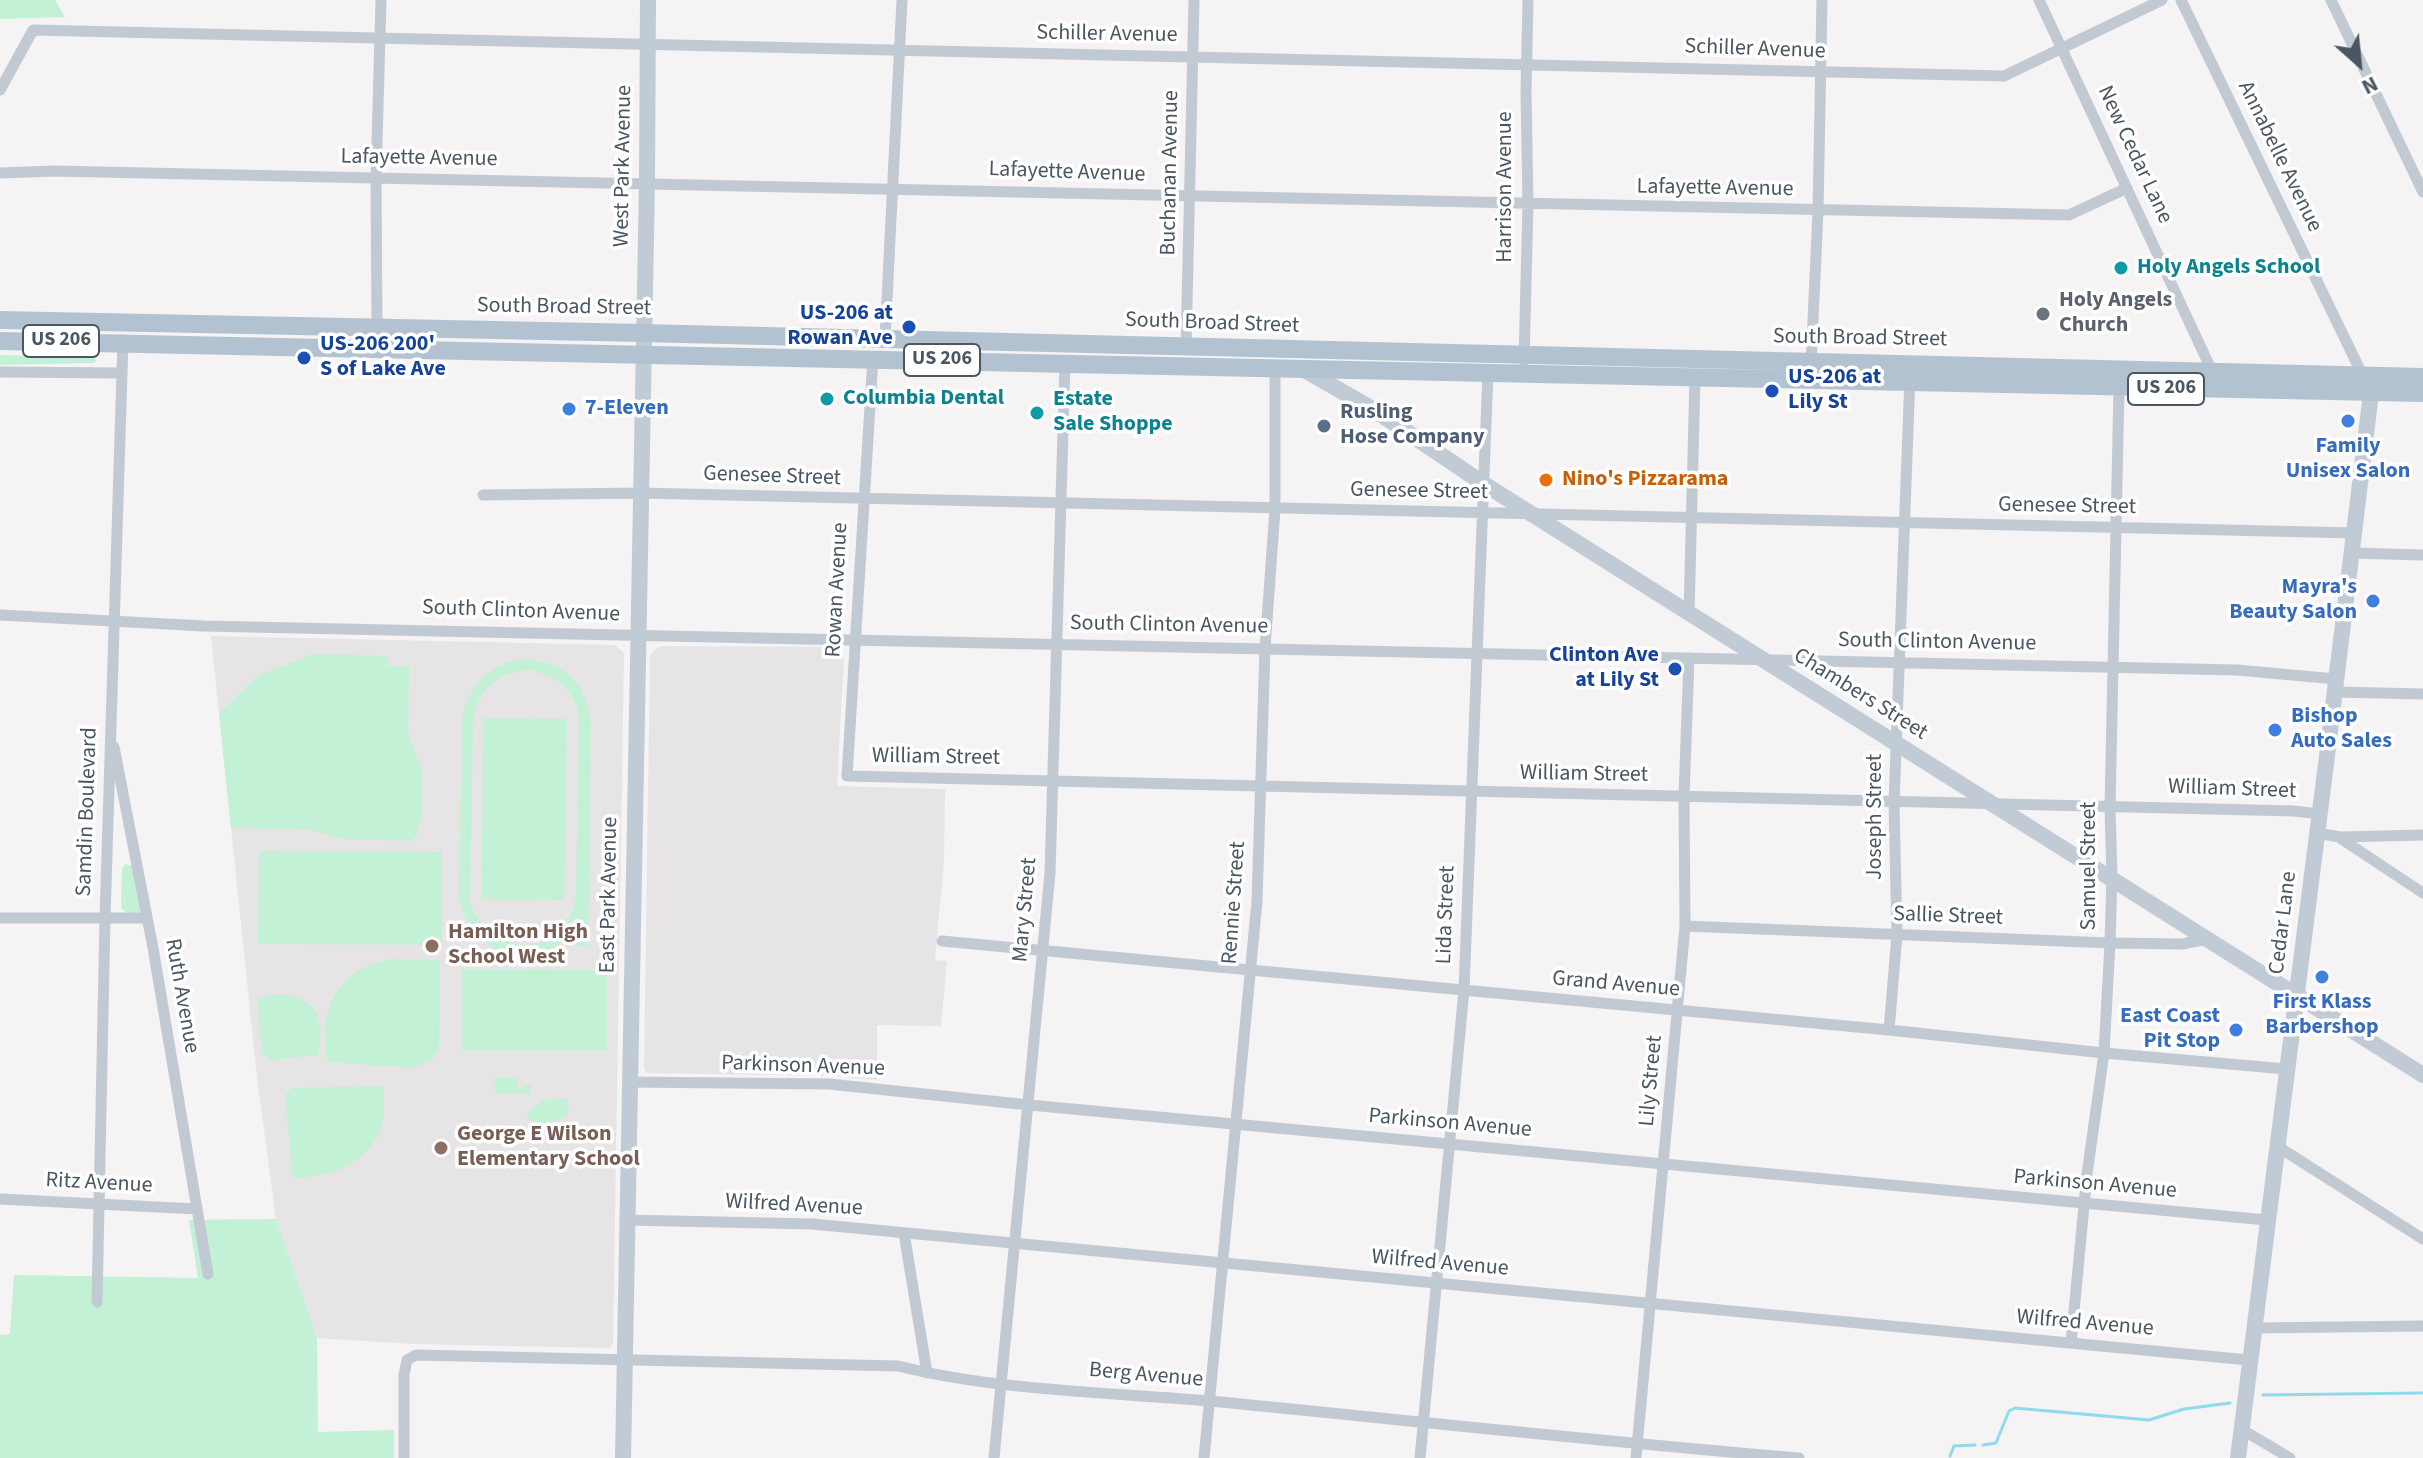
<!DOCTYPE html>
<style>
body{margin:0}
#map{position:relative;width:2423px;height:1458px;overflow:hidden;background:#f5f3f3;font-family:"Source Sans 3",sans-serif}
canvas{display:block}
.north{position:absolute;left:2319px;top:24px;width:80px;height:80px;-webkit-text-stroke:6px #fff;paint-order:stroke;rotate:153deg;font-size:22px;font-weight:700;line-height:32px;text-align:center;color:#4a5661}
.north::after{content:'';display:block;margin:auto;width:28px;height:36px;background:#4a5661;clip-path:polygon(50% 0,100% 100%,50% 72%,0 100%)}
</style>
<div id="map">
<canvas width="2423" height="1458"></canvas>
<div class="north">N</div>
</div>
<script>
const c = document.querySelector('canvas').getContext('2d');
c.lineJoin = 'round';
function fill(path, color) { c.fillStyle = color; c.fill(path, 'evenodd'); }
function stroke(path, color, width, dash) { c.strokeStyle = color; c.lineWidth = width; c.lineCap = dash ? 'butt' : 'round'; c.setLineDash(dash || []); c.stroke(path); }
function write(font, color, halo, rows, align = 'center') {
  c.font = font + ' "Source Sans 3",sans-serif'; c.lineWidth = 7; c.setLineDash([]); c.textBaseline = 'middle'; c.strokeStyle = halo; c.fillStyle = color; for (const [text, x, y, turn = 0] of rows) {
    c.save(); c.translate(x, y); c.rotate((+turn || 0) * Math.PI / 180); c.textAlign = isNaN(turn) ? turn : align; if (halo) c.strokeText(text, 0, 0); c.fillText(text, 0, 0); c.restore();
  }
}
const education = new Path2D(`
 M211,636L615,645L624,653L613,1343L610,1348L413,1344L317,1338L276,1219L257,1077Z
 M661,646L834,647L844,656L837,786L945,789L944,860L935,960L947,961L941,1026L877,1025V1080L835,1076L647,1073L644,1069L650,660L651,653Z`);
const green = new Path2D(`
 M0,0H55L65,17L0,19Z
 M0,355L92,357L97,360L94,363L0,365Z
 M314,654L387,656L388,666H409L408,733L422,771L421,817L417,835L411,841L342,839L308,829L231,828L219,713L259,675Z
 M523,659C569,661 591,689 591,733L588,946H576L575,930C534,977 473,957 459,899L462,719C469,685 489,664 523,659ZM529,670C555,675 573,688 579,715L576,893C573,956 495,964 470,904L473,721C477,690 498,672 529,670Z
 M484,718L567,719L564,900L481,899Z
 M259,851L442,852V945L258,944Z
 M125,864L133,866L141,909L138,913H126L121,908L122,869Z
 M392,959L440,960L439,1048L433,1059L414,1068L328,1062C316,1012 338,967 392,959Z
 M462,969L607,970V1050H461Z
 M276,994C317,996 326,1018 318,1055L270,1060L262,1053L257,1000Z
 M495,1077L517,1078V1090H522L523,1085H531L530,1094L495,1093Z
 M383,1086C384,1102 386,1120 378,1135C362,1167 325,1177 293,1178L285,1095L292,1088Z
 M566,1098L569,1106L567,1116L554,1120L542,1131L526,1115L541,1101Z
 M276,1219L317,1338L318,1432L394,1430V1458H0V1335L10,1334L14,1275L198,1278L189,1220Z`);
const stream = new Path2D(`
 M2263,1395L2423,1393
 M1983,1445L1996,1443L2009,1411L2015,1408L2149,1420L2184,1409L2230,1403
 M1950,1456L1954,1446L1975,1445`);
const street = new Path2D(`
 M2039,0L2212,371
 M2181,0L2362,374
 M2331,0L2423,192
 M0,90L33,30L2004,76L2162,0
 M0,173L54,171L2069,215L2127,188
 M377,329L376,178L381,0
 M885,339L902,0
 M1186,348L1194,0
 M873,358L847,776L2294,811L2319,814
 M1524,361L1528,204L1526,92L1528,0
 M1811,365L1818,211L1822,0
 M0,372L121,373
 M483,495L641,493L2355,533
 M2352,553L2423,555
 M1689,613L1695,379
 M0,615L204,626L2237,670L2336,679
 M2335,692L2423,694
 M114,747L153,948L208,1274
 M2317,833L2340,837L2423,835
 M2340,838L2423,893
 M0,918H147
 M1685,926L2110,943L2182,944L2208,939
 M942,941L1889,1030L2104,1053L2286,1069
 M1889,1030L1897,935L1894,803L1910,376
 M628,1082L829,1084L1029,1105L2267,1220
 M2277,1146L2423,1239
 M0,1199L197,1209
 M626,1220L812,1224L2249,1360
 M904,1233L927,1373
 M97,1302L105,918L123,340
 M2253,1328L2423,1326
 M2071,1343L2087,1174L2104,1053L2110,943L2112,877L2110,807L2119,388
 M2241,1429L2290,1458
 M404,1458V1375L407,1360L416,1355L898,1366C1003,1392 1114,1392 1221,1402C1414,1421 1606,1442 1799,1458
 M994,1458L1050,873L1065,363
 M1204,1458L1257,901L1265,648L1275,509V366
 M1420,1458L1464,990L1488,372
 M1636,1458L1685,926L1684,797L1689,658`);
const secondary = new Path2D(`
 M1301,368L1376,411L1484,484L2423,1075
 M623,1458L647,183L648,0
 M2238,1458L2326,764L2371,393`);
const primary = new Path2D(`
 M0,320L643,333L2423,377
 M0,341L2423,393`);
const markers = [
 [2121,268,8,"#0f9aa8"],
 [2043,314,8,"#6b7280"],
 [909,327,8,"#1a4fb4"],
 [304,358,8,"#1a4fb4"],
 [1772,391,8,"#1a4fb4"],
 [827,399,8,"#0f9aa8"],
 [569,409,8,"#3f7fe0"],
 [1037,413,8,"#0f9aa8"],
 [2348,421,8,"#3f7fe0"],
 [1324,426,8,"#5c6f8a"],
 [1546,480,8,"#e8710a"],
 [2373,601,8,"#3f7fe0"],
 [1675,669,8,"#1a4fb4"],
 [2275,730,8,"#3f7fe0"],
 [432,946,8,"#8d6e63"],
 [2322,977,8,"#3f7fe0"],
 [2236,1030,8,"#3f7fe0"],
 [441,1148,8,"#8d6e63"]
];
const shields = [
 [61,341,76],
 [942,360,76],
 [2166,389,76]
];
const shieldNames = [
 ["US 206",61,341],
 ["US 206",942,360],
 ["US 206",2166,389]
];
const streetNames = [
 ["Schiller Avenue",1107,35,1],
 ["Schiller Avenue",1755,50,2],
 ["New Cedar Lane",2134,155,65],
 ["Annabelle Avenue",2279,157,64],
 ["Lafayette Avenue",419,159,1],
 ["West Park Avenue",624,166,-89],
 ["Lafayette Avenue",1067,173,2],
 ["Buchanan Avenue",1171,173,-89],
 ["Harrison Avenue",1506,187,-90],
 ["Lafayette Avenue",1715,189,1],
 ["South Broad Street",564,308,1],
 ["South Broad Street",1212,324,2],
 ["South Broad Street",1860,339,1],
 ["Genesee Street",772,477,2],
 ["Genesee Street",1419,492,1],
 ["Genesee Street",2067,507,1],
 ["Rowan Avenue",838,590,-87],
 ["South Clinton Avenue",521,612,2],
 ["South Clinton Avenue",1169,626,1],
 ["South Clinton Avenue",1937,643,1],
 ["Chambers Street",1860,695,32],
 ["William Street",936,758,1],
 ["William Street",1584,775,1],
 ["William Street",2232,790,2],
 ["Samdin Boulevard",88,812,-88],
 ["Joseph Street",1876,817,-90],
 ["Samuel Street",2090,866,-90],
 ["East Park Avenue",610,895,-89],
 ["Rennie Street",1235,903,-86],
 ["Mary Street",1026,910,-85],
 ["Lida Street",1447,915,-88],
 ["Sallie Street",1948,917,2],
 ["Cedar Lane",2284,923,-83],
 ["Grand Avenue",1616,985,5],
 ["Ruth Avenue",181,996,80],
 ["Parkinson Avenue",803,1067,2],
 ["Lily Street",1652,1081,-85],
 ["Parkinson Avenue",1450,1124,5],
 ["Ritz Avenue",99,1184,3],
 ["Parkinson Avenue",2095,1185,5],
 ["Wilfred Avenue",794,1206,3],
 ["Wilfred Avenue",1440,1264,5],
 ["Wilfred Avenue",2085,1324,5],
 ["Berg Avenue",1146,1376,5]
];
const cultureNames = [
 ["Holy Angels School",2137,268],
 ["Columbia Dental",843,399],
 ["Estate",1053,400],
 ["Sale Shoppe",1053,425]
];
const worshipNames = [
 ["Holy Angels",2059,301],
 ["Church",2059,326]
];
const transitNames = [
 ["US-206 at",893,314],
 ["Rowan Ave",893,339],
 ["US-206 200'",320,345,"left"],
 ["S of Lake Ave",320,370,"left"],
 ["US-206 at",1788,378,"left"],
 ["Lily St",1788,403,"left"],
 ["Clinton Ave",1659,656],
 ["at Lily St",1659,681]
];
const shopNames = [
 ["7-Eleven",585,409],
 ["Family",2348,447,"center"],
 ["Unisex Salon",2348,472,"center"],
 ["Mayra's",2357,588,"right"],
 ["Beauty Salon",2357,613,"right"],
 ["Bishop",2291,717],
 ["Auto Sales",2291,742],
 ["First Klass",2322,1003,"center"],
 ["Barbershop",2322,1028,"center"],
 ["East Coast",2220,1017,"right"],
 ["Pit Stop",2220,1042,"right"]
];
const serviceNames = [
 ["Rusling",1340,413],
 ["Hose Company",1340,438]
];
const foodNames = [
 ["Nino's Pizzarama",1562,480]
];
const educationNames = [
 ["Hamilton High",448,933],
 ["School West",448,958],
 ["George E Wilson",457,1135],
 ["Elementary School",457,1160]
];
fill(education, '#e6e4e5');
fill(green, '#c3f1d5');
stroke(stream, '#90daee', 3);
stroke(street, '#c1cad2', 11);
stroke(secondary, '#c1cbd6', 16);
stroke(primary, '#b3c2d1', 18);
for (const [x, y, r, color] of markers) { const dot = new Path2D(); dot.arc(x, y, r, 0, 2 * Math.PI); c.fillStyle = color; c.fill(dot); stroke(dot, '#fff', 3); }
for (const [x, y, w] of shields) { const box = new Path2D(); box.roundRect(x - w / 2, y - 16, w, 32, 6); c.fillStyle = '#fff'; c.fill(box); stroke(box, '#4a5661', 2); }
write('bold 20px', '#4a5661', null, shieldNames);
write('22px', '#4a5661', '#fff', streetNames);
write('bold 22px', '#0d838f', '#fff', cultureNames, 'left');
write('bold 22px', '#5b616d', '#fff', worshipNames, 'left');
write('bold 22px', '#164399', '#fff', transitNames, 'right');
write('bold 22px', '#366cbe', '#fff', shopNames, 'left');
write('bold 22px', '#4e5e75', '#fff', serviceNames, 'left');
write('bold 22px', '#c56008', '#fff', foodNames, 'left');
write('bold 22px', '#785e54', '#fff', educationNames, 'left');
</script>
